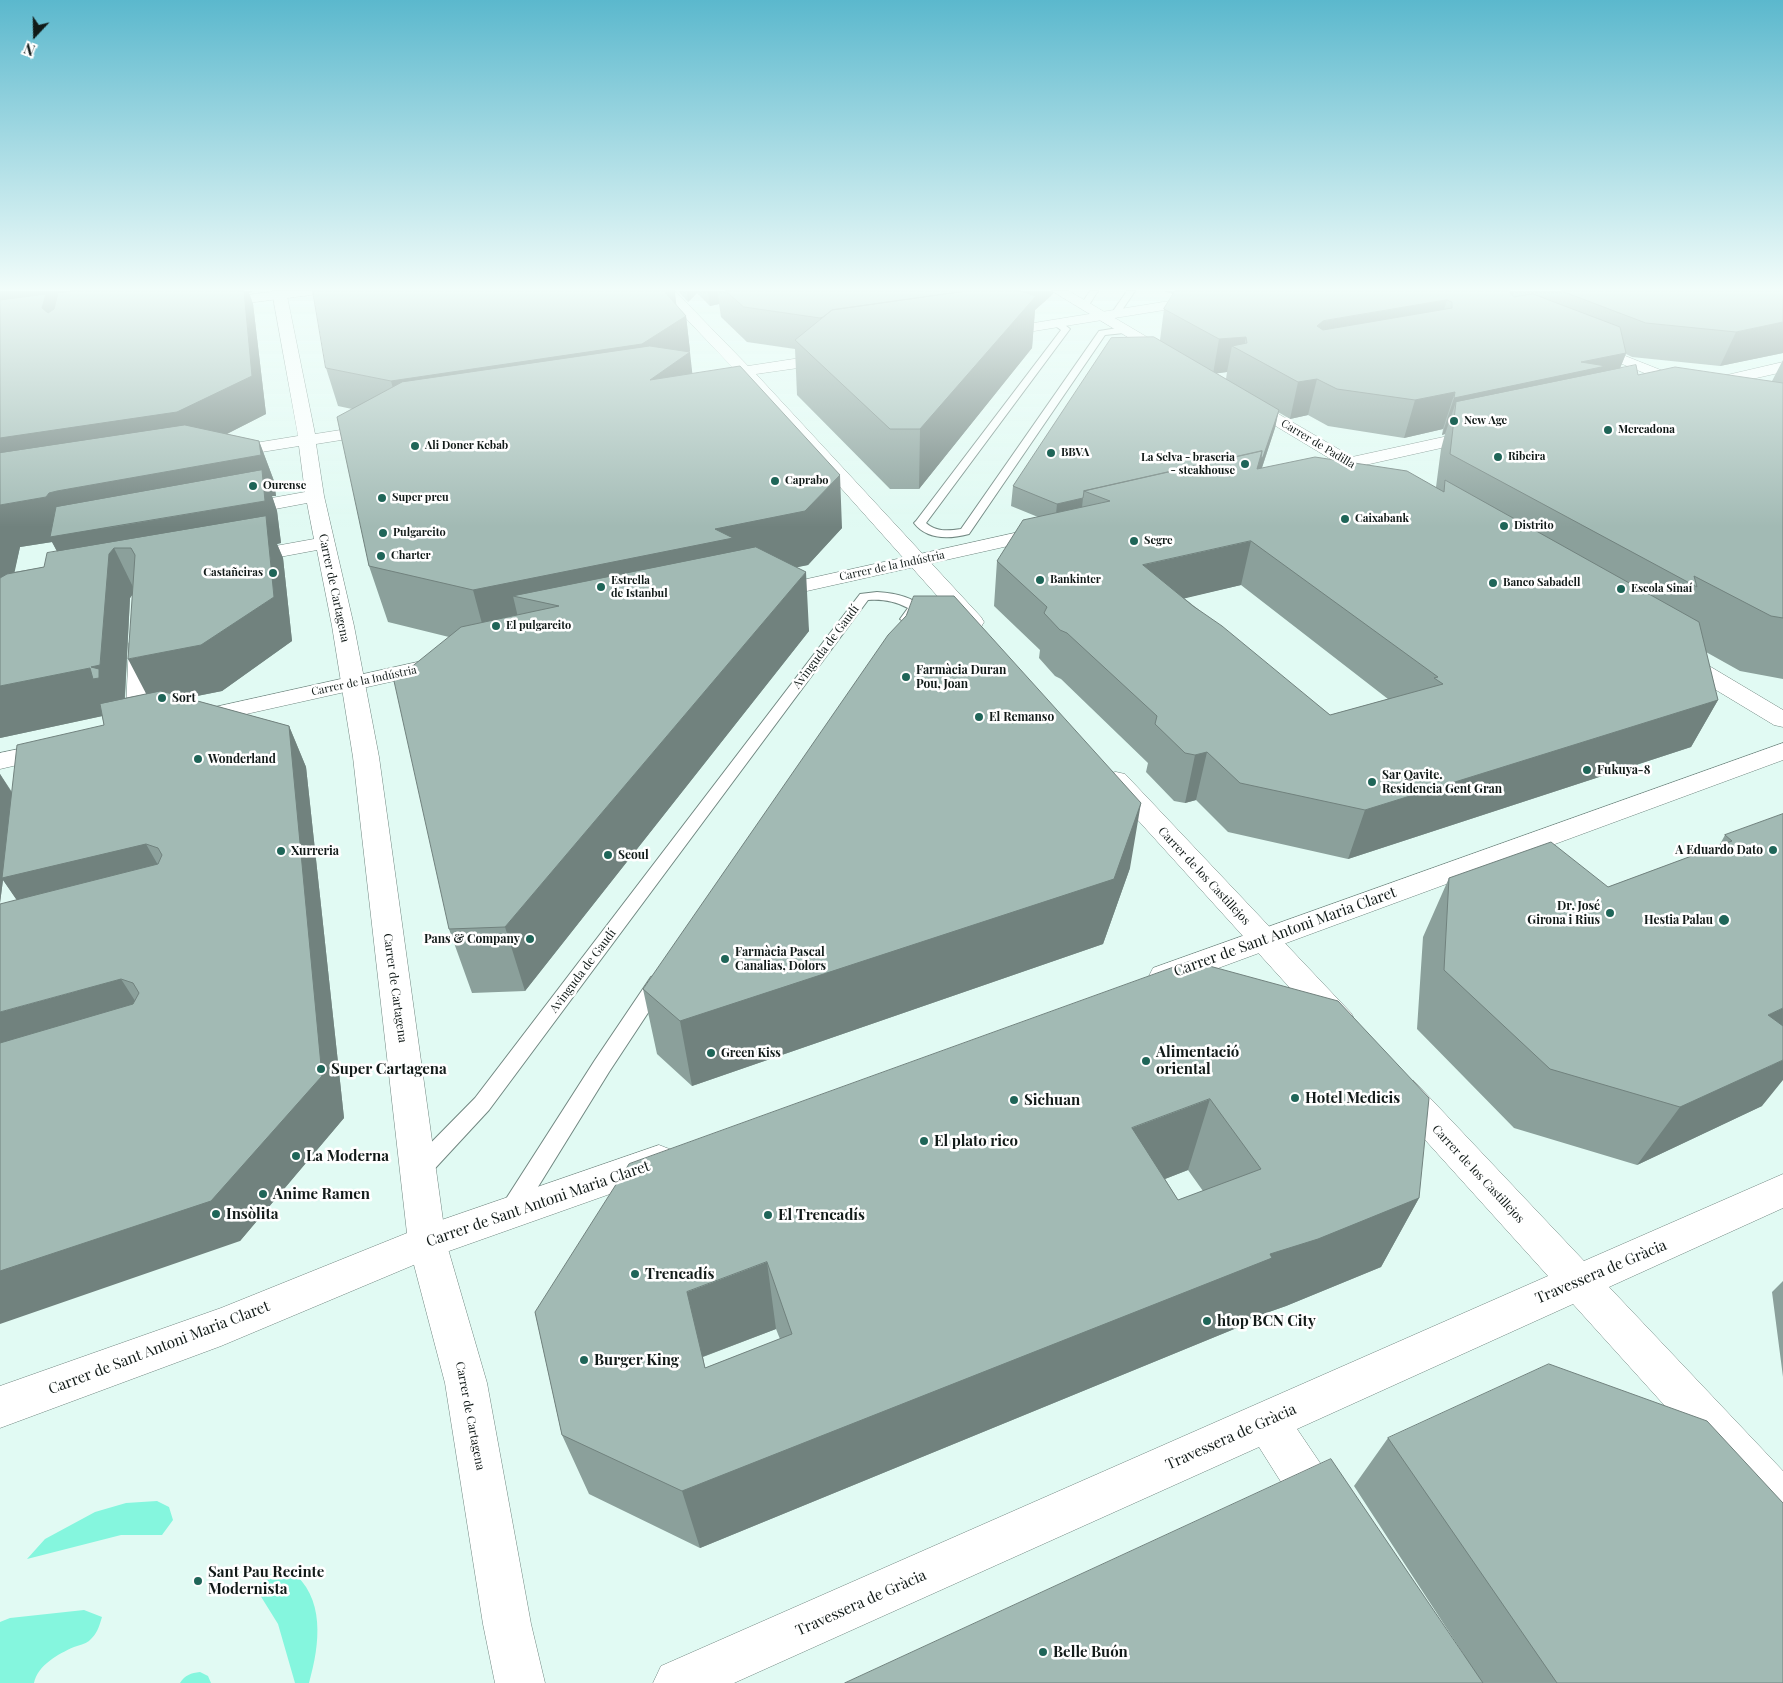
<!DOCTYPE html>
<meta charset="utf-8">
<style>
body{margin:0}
#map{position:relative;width:1783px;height:1683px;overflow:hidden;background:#e1faf3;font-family:"Playfair Display",serif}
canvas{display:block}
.north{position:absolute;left:10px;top:10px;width:50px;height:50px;-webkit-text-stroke:4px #fff;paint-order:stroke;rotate:201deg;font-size:14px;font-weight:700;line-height:20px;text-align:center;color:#111a18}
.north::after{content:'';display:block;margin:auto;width:18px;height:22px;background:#111a18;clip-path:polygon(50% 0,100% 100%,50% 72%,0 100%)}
</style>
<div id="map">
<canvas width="1783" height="1683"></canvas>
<div class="north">N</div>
</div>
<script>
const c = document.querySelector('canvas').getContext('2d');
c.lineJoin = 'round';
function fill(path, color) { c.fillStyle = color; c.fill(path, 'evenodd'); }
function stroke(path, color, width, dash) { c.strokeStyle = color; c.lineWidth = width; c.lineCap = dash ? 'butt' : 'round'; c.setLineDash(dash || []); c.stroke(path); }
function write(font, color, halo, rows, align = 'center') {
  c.font = font + ' "Playfair Display",serif'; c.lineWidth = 5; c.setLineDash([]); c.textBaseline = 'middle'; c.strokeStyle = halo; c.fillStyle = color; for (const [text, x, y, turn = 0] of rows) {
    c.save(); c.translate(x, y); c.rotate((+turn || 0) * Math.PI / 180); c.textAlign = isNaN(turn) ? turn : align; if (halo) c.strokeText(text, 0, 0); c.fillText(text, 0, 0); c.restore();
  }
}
const green = new Path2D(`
 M157,1501L169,1507L173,1520L162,1535H121L27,1559L45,1539L95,1512L126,1503Z
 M290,1570C326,1597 320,1644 309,1683H295L278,1624L255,1587L275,1571Z
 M84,1610L102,1617C99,1627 97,1634 89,1641C85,1644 79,1645 74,1647C58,1654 38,1665 34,1683H0V1622L10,1618Z
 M200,1672L208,1676L211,1683H180C185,1675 191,1673 200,1672Z`);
const lane = new Path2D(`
 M1090,291H1098L1087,308H1081L1080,306Z
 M1127,291H1135L1118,316H1112L1111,314Z
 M1054,321H1060L1070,329L926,523C936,532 948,531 961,529L1099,331L1124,327L1128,330L1124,333L1105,335L969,534C950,539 927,540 914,523L916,521L1061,330L1054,325Z
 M877,592C892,593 912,596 921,607L911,622L906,623L900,619L908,608C895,601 882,599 868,600L489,1110L427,1177L419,1179L411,1177L408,1170L411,1163L475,1098L860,594Z
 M658,975L665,977L667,982L665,987L609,1072L520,1216L512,1219L504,1216L501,1209L504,1202L595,1060L651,977Z`);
const street = new Path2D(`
 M272,291H286L315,434L379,424L385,425L387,429L385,433L379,434L316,444L324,496L354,626L379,757L446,1242L487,1383L531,1624L545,1683H495L483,1624L445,1383L408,1242L353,757L332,626L317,550L242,564L235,562L232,558L235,554L242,552L314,539L307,503L238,516L231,514L229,510L231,506L238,504L305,492L299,446L224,458L218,457L215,453L218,449L224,448L298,436Z
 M660,291H675L748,366L833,353L838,355L841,358L838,361L833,363L756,374L981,617L984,622L981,627L973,629L965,627L741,376H727L724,373L727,370L733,368Z
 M1231,291H1264L1257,295L997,337L992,336L990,333L992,330L997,329Z
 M140,636L148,638L151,643L149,731L146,736L137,738L128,736L125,731L129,643L132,638Z
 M1116,772L1125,774L1351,1013L1356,1022L1351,1031L1340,1035L1329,1031L1107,786L1103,780L1107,774Z
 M1402,1077L1414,1081L1584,1261L1783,1174V1208L1609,1287L1783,1471V1525L1767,1519L1573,1304L1297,1429L1337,1488L1343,1504L1337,1520L1321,1526L1305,1520L1259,1447L734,1683H653L661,1666L1548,1276L1390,1101L1385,1091L1390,1081Z`);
const secondary = new Path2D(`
 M278,291H319L312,295L214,307L207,303L214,299Z
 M1052,291H1069L1174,353L1177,356L1174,359H1164Z
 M1590,342L1696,384L1697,382L1783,362V372L1703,390L1696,387L1689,391L1585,349L1583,346L1585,343Z
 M1245,396L1251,398L1352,457L1480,429L1486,430L1489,434L1486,438L1365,465L1367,468L1364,472C1356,474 1352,469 1345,470C1332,471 1321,478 1309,475L1306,471L1309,467L1334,461L1239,404L1237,401L1239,398Z
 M1046,526L1053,528L1056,532L1053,536L771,599L764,597L760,593L764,589L771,587Z
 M1681,652L1689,654L1783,710V727L1774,725L1673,664L1670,659L1673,654Z
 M440,657L448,659L451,664L448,669L197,725L188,723L185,718L188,713Z
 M52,742L61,745L65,750L61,755L0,769V753Z
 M1783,743V760L1175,984L1164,988L1153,984L1149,976L1153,968Z
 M659,1145L672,1150L677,1161L672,1172L435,1256L221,1346L0,1428V1386L221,1308L427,1225Z`);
const wall = new Path2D(`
 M0,291L252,292L249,293L253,304L266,414L227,434L259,441L274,481L276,496H272L277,511L281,543L277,544L283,558L292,641L222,691L187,698L289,726L306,767L344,1118L240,1241L17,900L3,880L0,903V774L12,792L104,725L102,716L0,738ZM52,542L57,551L44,567L14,572L20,547ZM133,594L146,694L125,698L130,598Z
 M678,291H1053V294L1035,310L1032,348L919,489H890L797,395L795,349L747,342L721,317L719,304L710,306L697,293L688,302Z
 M1163,291H1783V353L1720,366L1632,357L1626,354L1620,368L1638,375L1772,381L1783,360V679L1740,671L1706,652L1718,700L1691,747L1348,859L1228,832L1196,800L1185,803L1174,801L1146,772L1148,763L1061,679L1055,676L1039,658L1040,650L994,606L997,561L1038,517L1011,506L1013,486L1160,340L1164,309L1173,294ZM1227,372L1226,379L1216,373ZM1278,412L1290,419L1308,415L1328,426L1404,438L1443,429L1442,435L1445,434L1441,449L1436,487L1262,468L1275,428ZM1241,585L1388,699L1330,715L1184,598Z
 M676,305L686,316L690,351L689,352L692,374L842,528L808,565L796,567L809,631L525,991L472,993L449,929V637L388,622L369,566L352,409L338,406L326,368Z
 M1783,814L1762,1106L1637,1165L1514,1128L1417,1029L1423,937L1449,878L1608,887L1719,846L1725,835Z
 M1130,868L1103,944L692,1086L657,1054L643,989Z
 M1191,961L1419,1198L1381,1267L1286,1306L1246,1320L1244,1325L700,1548L589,1494L562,1435L535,1312ZM1188,1170L1203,1191L1178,1200L1165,1179ZM776,1329L780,1339L705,1368L703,1357Z
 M1783,1281V1377L1772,1292Z
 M1388,1438L1783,1683H845L1464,1655L1354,1486Z`);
const shadedWall = new Path2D(`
 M0,291H252V292L249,293L253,304L266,414L193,451L0,481Z
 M662,291H675L677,312Z
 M687,291H697V293L688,302Z
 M708,291H718L719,304L710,306Z
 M1001,291H1053V294L1035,310L1032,348L919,489L920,429L821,353L820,318Z
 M1510,291H1514L1505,320L1509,292Z
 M1447,300L1437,333L1315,355L1317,326L1323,321Z
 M686,316L690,351L647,381L401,419L391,381Z
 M1783,322V353L1720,366L1736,332Z
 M1246,337L1243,352L1232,346L1227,372L1213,374L1219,339Z
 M690,352L695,398L650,380Z
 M1626,353L1612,389L1456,402L1445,434L1442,435L1454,398L1581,362Z
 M1317,379L1308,415L1290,419L1298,382Z
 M1455,392L1443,429L1404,438L1415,400Z
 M1279,410L1275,428L1259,476L1108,511Z
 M259,441L274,481L276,496H272L277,511L281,543L277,544L283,558L292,641L222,691L152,705L128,659L201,645L274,597L269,545L142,568L135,555L131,548H114L135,591L130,598L124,711L122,712L124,715L123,725L118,726L112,714L0,738V686L90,668L96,679L98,678L91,667L100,665L107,574L72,580L52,542L20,547L6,612L1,614L0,617V505L46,497L49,493L57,491L261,455ZM265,498V501L96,530Z
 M840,475L842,528L808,565L737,580L559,606L513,596L523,639L488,646L473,590L715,529Z
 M1083,498L1081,517L1055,524L1057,504Z
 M1251,541L1241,585L1136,610L1143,565Z
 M806,572L809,631L525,991L505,927Z
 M1718,700L1691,747L1348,859L1365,810Z
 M289,726L306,767L344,1118L240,1241L0,1324V1271Z
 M1207,752L1196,800L1185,803L1195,755Z
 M0,774L12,793L146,844L170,886L31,921L3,880L0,903Z
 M1141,803L1130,868L1103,944L692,1086L680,1021Z
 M121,979L148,1021L0,1064V1012Z
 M1783,1008V1046L1768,1015Z
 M1783,1060V1080L1762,1106L1637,1165L1680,1107Z
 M1210,1099L1188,1170L1116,1198L1132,1128Z
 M1419,1198L1381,1267L1286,1306L1246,1320L1244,1325L700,1548L682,1491L1270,1254Z
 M767,1262L776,1329L702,1357L687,1292Z`);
const building = new Path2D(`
 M72,291H244L252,376L177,412L0,438V300L46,294L42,308L48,313L54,309L58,293Z
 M313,291H664L686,316L642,344L391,381L326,368Z
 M726,291H966L832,310L823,317L820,318L744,307Z
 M966,291H1020L1036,296L920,429H890L795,340L832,310Z
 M1175,291H1510L1509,292L1514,297L1533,294L1620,327L1626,353L1581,362L1606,366L1454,398L1455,392L1415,400L1337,389L1317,379L1298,382L1232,346L1247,343L1246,337L1219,339L1164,309ZM1447,300L1452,302V308L1323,330L1317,326L1323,321Z
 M1562,291H1783V322L1736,332L1646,323Z
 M1154,337L1279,410L1263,457L1261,458L1262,451L1084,491L1083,498L1057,504L1013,486L1111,338Z
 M650,346L690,352L650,380L740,366L840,475L805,511L715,529L733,538L473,590L369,566L337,417L402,382Z
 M1636,365L1638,375L1675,367L1783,383V618L1771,616L1694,576L1697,587L1450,454L1456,402Z
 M185,425L259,441L261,455L57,491L49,493L46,497L0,505V453Z
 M1262,451L1257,469L1315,457L1407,471L1444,492L1445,480L1699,622L1718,700L1365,810L1240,783L1207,752L1195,755L1185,753L1155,724L1157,716L1067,633L1060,630L1044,613L1047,607L997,561L1023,520L1110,501L1084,491ZM1251,541L1438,677L1434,678L1443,684L1330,715L1222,626L1193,606L1143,565Z
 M262,470L265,501L50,537L56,507Z
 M266,516L274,597L201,645L128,659L135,555L131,548H114L109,554L100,665L91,667L99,669V678L93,679L90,668L0,686V578L7,574L44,567L47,553Z
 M756,547L806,572L505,927L449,929L394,681L461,627L559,606L513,596Z
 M914,596H954L1141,803L1114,879L680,1021L643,989L888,635L906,616Z
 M161,691L289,726L322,1076L211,1201L0,1271V1043L133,1004L139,993L133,983L121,979L0,1012V904L158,864L162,855L158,848L146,844L2,878L17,745L104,725L100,704Z
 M1783,814V1008L1768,1015L1783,1026V1060L1680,1107L1550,1069L1444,970L1449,878L1551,842L1608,887L1732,841L1725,835Z
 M1191,961L1338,1001L1429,1098L1419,1198L1318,1239L1270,1254L1272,1258L682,1491L562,1435L535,1312L629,1164ZM1210,1099L1261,1169L1178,1200L1132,1128ZM767,1262L792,1334L705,1368L687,1292Z
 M1549,1364L1707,1421L1783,1503V1683H1557L1388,1438Z
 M1331,1459L1483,1683H845Z`);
const markers = [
 [1454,421,5,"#1f6558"],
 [1608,430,5,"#1f6558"],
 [415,446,5,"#1f6558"],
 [1051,453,5,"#1f6558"],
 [1498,457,5,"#1f6558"],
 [1245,464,5,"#1f6558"],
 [775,481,5,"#1f6558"],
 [253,486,5,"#1f6558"],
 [382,498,5,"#1f6558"],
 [1345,519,5,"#1f6558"],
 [1504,526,5,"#1f6558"],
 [383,533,5,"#1f6558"],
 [1134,541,5,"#1f6558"],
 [381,556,5,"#1f6558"],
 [273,573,5,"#1f6558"],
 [1040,580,5,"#1f6558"],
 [1493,583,5,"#1f6558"],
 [601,587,5,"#1f6558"],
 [1621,589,5,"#1f6558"],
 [496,626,5,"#1f6558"],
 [906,677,5,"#1f6558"],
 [162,698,5,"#1f6558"],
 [979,717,5,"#1f6558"],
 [198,759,5,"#1f6558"],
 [1587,770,5,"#1f6558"],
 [1372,782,5,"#1f6558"],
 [1773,850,5,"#1f6558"],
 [281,851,5,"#1f6558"],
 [608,855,5,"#1f6558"],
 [1610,913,5,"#1f6558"],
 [1724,920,6,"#1f6558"],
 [530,939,5,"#1f6558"],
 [725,959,5,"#1f6558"],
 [711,1053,5,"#1f6558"],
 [1146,1061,5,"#1f6558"],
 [321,1069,5,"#1f6558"],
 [1295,1098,5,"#1f6558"],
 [1014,1100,5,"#1f6558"],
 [924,1141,5,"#1f6558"],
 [296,1156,5,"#1f6558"],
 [263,1194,5,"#1f6558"],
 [216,1214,5,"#1f6558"],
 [768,1215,5,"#1f6558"],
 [635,1274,5,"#1f6558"],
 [1207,1321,5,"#1f6558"],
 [584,1360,5,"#1f6558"],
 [198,1581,5,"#1f6558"],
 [1043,1652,5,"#1f6558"]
];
const farPoinames = [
 ["New Age",1464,421],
 ["Mercadona",1618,430],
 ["Ali Doner Kebab",425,446],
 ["BBVA",1061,453],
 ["Ribeira",1508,457],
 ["La Selva - braseria",1235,458,"right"],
 ["- steakhouse",1235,471,"right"],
 ["Caprabo",785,481],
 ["Ourense",263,486],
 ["Super preu",392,498],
 ["Caixabank",1355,519],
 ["Distrito",1514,526],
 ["Pulgarcito",393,533],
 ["Segre",1144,541],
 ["Charter",391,556],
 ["Castañeiras",263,573,"right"],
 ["Bankinter",1050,580],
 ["Estrella",611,581],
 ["de Istanbul",611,594],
 ["Banco Sabadell",1503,583],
 ["Escola Sinaí",1631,589],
 ["El pulgarcito",506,626]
];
const farStreetnames = [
 ["Carrer de Padilla",1318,444,31],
 ["Carrer de la Indústria",892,566,-12],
 ["Carrer de la Indústria",364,681,-12]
];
const streetNames = [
 ["Carrer de Cartagena",334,588,78],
 ["Avinguda de Gaudí",826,647,-53],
 ["Carrer de los Castillejos",1204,876,47],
 ["Avinguda de Gaudí",583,971,-53],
 ["Carrer de Cartagena",395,988,82],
 ["Carrer de los Castillejos",1478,1174,47],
 ["Carrer de Cartagena",470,1416,79]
];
const poiNames = [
 ["Farmàcia Duran",916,670],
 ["Pou, Joan",916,684],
 ["Sort",172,698],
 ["El Remanso",989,717],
 ["Wonderland",208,759],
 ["Fukuya-8",1597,770],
 ["Sar Qavite.",1382,775],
 ["Residencia Gent Gran",1382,789],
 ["A Eduardo Dato",1763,850,"right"],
 ["Xurreria",291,851],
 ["Seoul",618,855],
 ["Dr. José",1600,906,"right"],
 ["Girona i Rius",1600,920,"right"],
 ["Hestia Palau",1713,920,"right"],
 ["Pans & Company",520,939,"right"],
 ["Farmàcia Pascal",735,952],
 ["Canalias, Dolors",735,966],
 ["Green Kiss",721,1053]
];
const nearStreetnames = [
 ["Carrer de Sant Antoni Maria Claret",1285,932,-20],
 ["Carrer de Sant Antoni Maria Claret",538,1204,-19],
 ["Travessera de Gràcia",1601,1272,-23],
 ["Carrer de Sant Antoni Maria Claret",159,1348,-21],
 ["Travessera de Gràcia",1231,1437,-24],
 ["Travessera de Gràcia",861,1603,-24]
];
const nearPoinames = [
 ["Alimentació",1156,1052],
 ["oriental",1156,1069],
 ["Super Cartagena",331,1069],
 ["Hotel Medicis",1305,1098],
 ["Sichuan",1024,1100],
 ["El plato rico",934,1141],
 ["La Moderna",306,1156],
 ["Anime Ramen",273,1194],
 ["Insòlita",226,1214],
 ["El Trencadís",778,1215],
 ["Trencadís",645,1274],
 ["htop BCN City",1217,1321],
 ["Burger King",594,1360],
 ["Sant Pau Recinte",208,1572],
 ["Modernista",208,1589],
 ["Belle Buón",1053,1652]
];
fill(green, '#85f6de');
stroke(lane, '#718781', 2);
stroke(street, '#718781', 1);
stroke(secondary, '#718781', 1);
fill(lane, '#fff');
fill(street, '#fff');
fill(secondary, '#fff');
fill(wall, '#8ba09b');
fill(shadedWall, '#71827e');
fill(building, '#a2bab4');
stroke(building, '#71827e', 1);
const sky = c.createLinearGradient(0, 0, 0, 527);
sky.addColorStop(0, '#5bb8cd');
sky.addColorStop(0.55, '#f2fdfa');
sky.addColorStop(1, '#f2fdfa00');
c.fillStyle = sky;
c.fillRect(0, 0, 1783, 527);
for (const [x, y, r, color] of markers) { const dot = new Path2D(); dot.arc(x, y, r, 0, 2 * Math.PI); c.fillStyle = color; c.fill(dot); stroke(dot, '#fff', 2); }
write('bold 11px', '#111a18', '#fff', farPoinames, 'left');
write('11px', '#111a18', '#fff', farStreetnames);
write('12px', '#111a18', '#fff', streetNames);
write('bold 12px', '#111a18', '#fff', poiNames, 'left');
write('15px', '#111a18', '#fff', nearStreetnames);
write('bold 15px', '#111a18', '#fff', nearPoinames, 'left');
</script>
